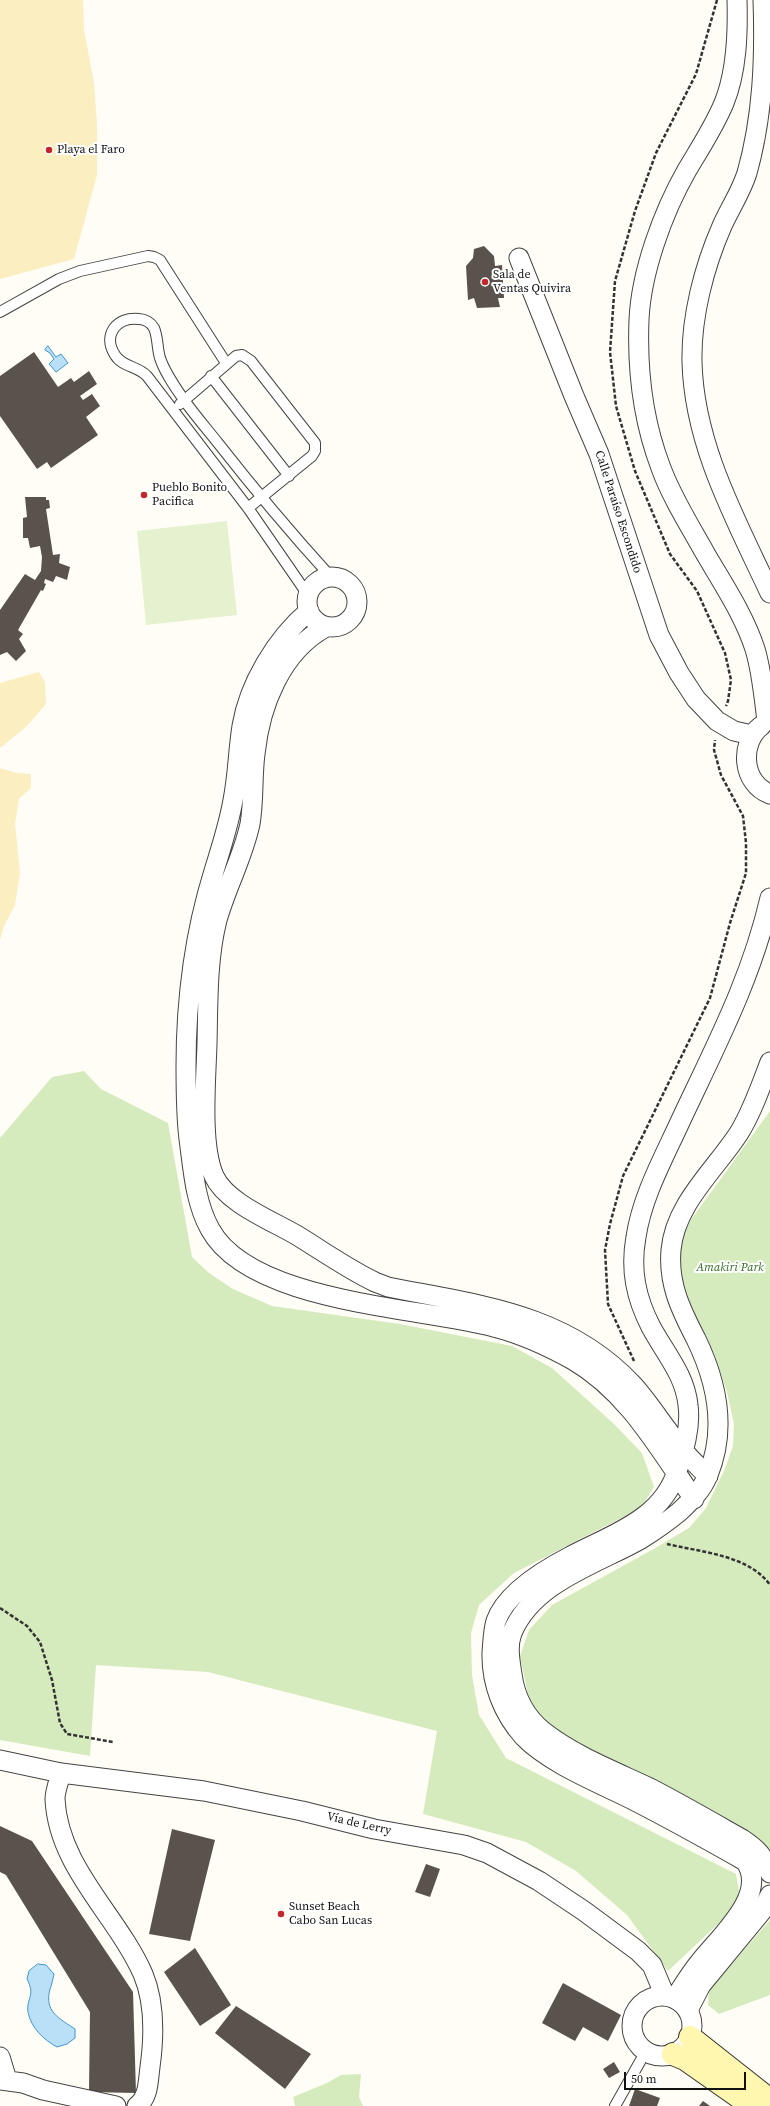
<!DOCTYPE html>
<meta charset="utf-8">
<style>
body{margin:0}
#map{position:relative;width:770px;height:2106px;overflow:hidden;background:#fffdf5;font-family:"Source Serif 4",serif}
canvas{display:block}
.scale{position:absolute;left:624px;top:2072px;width:122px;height:18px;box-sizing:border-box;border:2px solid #111;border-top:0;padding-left:5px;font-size:12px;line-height:14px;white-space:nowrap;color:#111;-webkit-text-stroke:3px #fff;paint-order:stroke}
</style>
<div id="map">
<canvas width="770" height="2106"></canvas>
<div class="scale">50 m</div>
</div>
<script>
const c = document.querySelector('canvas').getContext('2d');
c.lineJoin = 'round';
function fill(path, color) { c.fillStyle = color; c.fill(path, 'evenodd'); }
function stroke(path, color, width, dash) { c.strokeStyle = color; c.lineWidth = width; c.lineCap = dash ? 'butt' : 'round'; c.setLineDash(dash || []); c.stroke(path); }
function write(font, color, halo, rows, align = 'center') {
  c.font = font + ' "Source Serif 4",serif'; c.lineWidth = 4; c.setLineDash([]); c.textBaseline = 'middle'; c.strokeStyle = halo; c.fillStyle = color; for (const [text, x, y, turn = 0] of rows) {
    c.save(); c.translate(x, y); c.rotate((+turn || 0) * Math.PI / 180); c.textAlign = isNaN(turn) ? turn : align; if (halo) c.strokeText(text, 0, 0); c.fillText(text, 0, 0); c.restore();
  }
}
const green = new Path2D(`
 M84,1071L101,1089L168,1123L192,1257L209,1273L233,1289L272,1306L400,1324L512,1346L552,1368L613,1423L642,1453L654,1487L641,1508L514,1573L479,1605L471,1633L472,1675L479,1715L506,1758L736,1874L739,1891L735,1908L668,1971L627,1915L576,1871L526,1842L423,1814L437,1731L208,1672L96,1665L90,1756L0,1740V1138L52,1077Z
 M770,1111V1849L615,1762L574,1743L547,1722L530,1704L520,1656L529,1630L552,1605L650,1551L689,1528L706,1508L724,1471L733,1446L734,1424L727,1392L715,1356L690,1302L680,1273V1244L690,1221Z
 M770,1920V1995L719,2014L708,2005L709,1990Z
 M361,2074L359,2097L363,2106H295L293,2097L327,2083L341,2075Z`);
const sand = new Path2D(`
 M0,0H83L84,30L94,83L97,124V175L74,259L0,279Z
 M39,672L45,682L46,704L26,727L0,748V683Z
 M0,768L17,773L31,774V788L19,799L15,824L20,873L15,905L4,926L0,940Z`);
const pitch = new Path2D(`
 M227,521L237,615L146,625L137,531Z`);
const water = new Path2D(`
 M48,346L56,357L61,354L68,363L56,372L49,364L54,359L50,353L45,350Z
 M38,1964L46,1965L54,1974C53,1979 52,1984 50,1989C44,2012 59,2018 75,2029V2038L67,2044L57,2047C44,2040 31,2028 28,2012C26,1998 36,1996 27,1979L29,1971Z`);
const building = new Path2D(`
 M484,246L494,256L495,266L502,265L504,298H498L500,307L477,308L474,298L468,300L466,266L473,258L474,249Z
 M34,352L58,387L71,378L74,382L89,371L97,384L80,396L83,400L92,394L100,406L86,417L98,435L51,468L47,462L37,469L0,416V376Z
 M25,497H46V500H49L50,508L46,509L53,555L60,554L59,563L70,567L67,580L56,576L53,582L45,579L44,583L46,584L43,591L41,590L18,630L23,634L19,639L26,651L16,661L7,652L0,655V610L25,574L35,580L41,571L42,557L40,546L30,548L28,538H23V518L27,517Z
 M0,1826L32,1841L133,1992L136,2093L89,2092L90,2012L6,1875L0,1872Z
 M172,1829L215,1840L190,1941L149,1934Z
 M426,1864L440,1869L430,1897L415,1892Z
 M195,1948L231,2005L200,2026L164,1972Z
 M563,1983L621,2015L608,2041L583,2027L575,2041L542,2023Z
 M236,2006L311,2054L285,2089L215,2033Z
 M614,2062L620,2072L609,2078L603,2069Z
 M635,2089L660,2098L657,2106H629Z
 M703,2101L710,2106H699Z`);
const path = new Path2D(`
 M717,0L696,74L656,153L635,211L615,281L610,352L616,406L635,471L670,554L697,591L725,653L731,680L728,701L726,706
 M634,1361L608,1304L605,1250L610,1224L623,1176L710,998L730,923L746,873V843L743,816L721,775L714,750L715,740
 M667,1544C700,1552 749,1555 770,1585
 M0,1608L27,1626L40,1642L52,1680L60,1723L67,1734L113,1742`);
const lane = new Path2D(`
 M0,312L59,279L80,271L148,256L154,257L160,260L226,363
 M211,376L289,476
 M180,404L236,356L242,355L251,361L315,443V451L312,456L248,508
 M308,595L248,508L147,376C138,366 122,367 115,355C102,335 117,316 139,319C145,319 151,323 154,328C158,337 157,348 160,358C165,373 175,387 184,400C194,414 206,428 218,443C254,489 291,533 331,577
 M615,2106L646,2051`);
const street = new Path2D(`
 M737,0C738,33 737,71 724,103C714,127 700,148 687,170C663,212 641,272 639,320C637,370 643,421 661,468C672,498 690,526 705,553C723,584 744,615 755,649C762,672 764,698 767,721
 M763,0C765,58 763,116 747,173C741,192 730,208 722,226C704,267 691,317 692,362C694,445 736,520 770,593
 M519,258L574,396L599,454L659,635L679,673L696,699L717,721L734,731L752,735
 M307 602a25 25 0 1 1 50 0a25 25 0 1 1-50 0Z
 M309,611C276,639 249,684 242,726C238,751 238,775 233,800C229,824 221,848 214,871C194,935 186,999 186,1066C186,1090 186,1115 189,1139C193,1169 195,1202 210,1229C250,1303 419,1307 494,1327C522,1334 548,1346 573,1360C628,1392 659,1449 694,1499
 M326,627C281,651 260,706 255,754C252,777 254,802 250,824C243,857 226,888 217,920C207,960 208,1003 207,1044C206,1080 200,1144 214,1176C226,1203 273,1221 298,1236C324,1252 348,1269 375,1282L388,1287C478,1305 566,1313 633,1385C651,1405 665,1429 683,1450C690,1459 699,1467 708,1476
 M761,726C739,743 742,784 770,794
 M770,1062C761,1086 752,1112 739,1133C715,1170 675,1204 671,1250C668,1284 681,1310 696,1339C717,1382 727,1429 708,1475C702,1490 691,1501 679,1512C667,1522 654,1531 641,1539C597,1564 533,1582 512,1633C507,1646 510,1661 512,1674C515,1697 525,1717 544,1732C575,1756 614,1771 650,1788C681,1804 712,1822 742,1839C757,1849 764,1856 770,1873
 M0,1760L61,1773L204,1791L302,1811L374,1829L464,1845L487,1853L539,1881L584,1911L638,1951L652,1965L665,1996
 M61,1773C59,1781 55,1791 55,1799C58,1867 117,1915 143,1974C155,2002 154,2038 150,2067C148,2081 149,2097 137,2106
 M632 2026a30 30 0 1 1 60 0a30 30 0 1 1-60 0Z
 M675,1998C683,1986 690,1974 699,1963C718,1938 770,1894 745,1861C708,1840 670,1819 631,1799C599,1783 549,1763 524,1737C503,1714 491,1683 492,1652C493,1641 493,1631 496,1621C506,1593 544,1570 569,1557C610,1535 662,1520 677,1471C684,1450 691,1427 688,1405C685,1375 665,1353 651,1327C636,1298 630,1270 636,1237C642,1197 663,1159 680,1122C715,1047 751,980 770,898
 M688,2010L701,1985L762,1911L770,1895
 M0,2057L7,2080
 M0,2080L23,2083L43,2090L116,2106`);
const secondary = new Path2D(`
 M690,2037L770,2100
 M673,2054L685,2059L752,2106`);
const markers = [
 [49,150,4,"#c4262e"],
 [485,282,4,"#c4262e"],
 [144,495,4,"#c4262e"],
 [281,1914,4,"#c4262e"]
];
const poiNames = [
 ["Playa el Faro",57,150],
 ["Sala de",493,275],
 ["Ventas Quivira",493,289],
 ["Pueblo Bonito",152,488],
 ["Pacifica",152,502],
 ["Sunset Beach",289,1907],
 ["Cabo San Lucas",289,1921]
];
const streetNames = [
 ["Calle Paraíso Escondido",618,512,72],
 ["Vía de Lerry",359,1824,13]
];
const parkNames = [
 ["Amakiri Park",730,1268]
];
fill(green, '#d5ebbd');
fill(sand, '#fbeec1');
fill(pitch, '#e6f2cf');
fill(water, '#b9e0f7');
stroke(water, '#3f96cf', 1);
fill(building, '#5a524d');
stroke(lane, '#444', 12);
stroke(street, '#444', 21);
stroke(secondary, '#333', 24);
stroke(path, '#333', 2.5, [4, 2]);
stroke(lane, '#fff', 10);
stroke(street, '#fff', 19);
stroke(secondary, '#fff6b0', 22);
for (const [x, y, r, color] of markers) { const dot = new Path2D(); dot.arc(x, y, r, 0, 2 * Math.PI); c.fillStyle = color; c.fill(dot); stroke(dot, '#fff', 1.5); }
write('12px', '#111', '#fff', poiNames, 'left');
write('12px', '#111', '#fff', streetNames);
write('italic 12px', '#2f6b1f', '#fff', parkNames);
</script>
